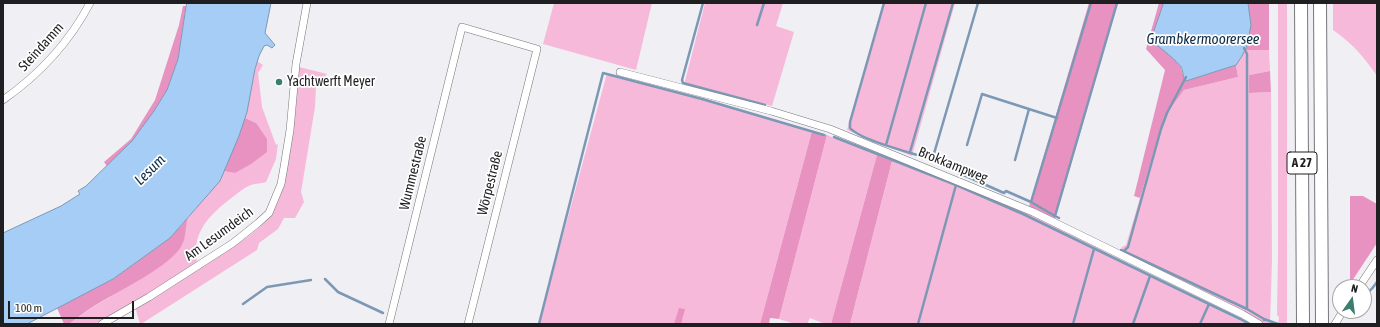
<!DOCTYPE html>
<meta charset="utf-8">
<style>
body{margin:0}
#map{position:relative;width:1380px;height:327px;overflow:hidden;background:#f0eff4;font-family:"Asap Condensed",sans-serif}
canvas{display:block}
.frame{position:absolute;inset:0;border:4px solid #1f1e20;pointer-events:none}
.north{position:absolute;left:1332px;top:279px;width:40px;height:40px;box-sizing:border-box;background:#fff;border:1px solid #a5a5a6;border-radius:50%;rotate:14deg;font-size:11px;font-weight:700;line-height:16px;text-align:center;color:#1f1e20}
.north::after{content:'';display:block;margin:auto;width:14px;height:18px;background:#3b7d6e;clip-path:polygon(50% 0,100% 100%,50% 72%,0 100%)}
.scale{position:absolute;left:8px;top:301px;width:126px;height:18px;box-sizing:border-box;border:2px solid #1f1e20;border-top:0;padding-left:5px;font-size:12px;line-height:14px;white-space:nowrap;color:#1f1e20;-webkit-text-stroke:3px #fff;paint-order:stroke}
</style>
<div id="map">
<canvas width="1380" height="327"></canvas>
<div class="frame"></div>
<div class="north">N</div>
<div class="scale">100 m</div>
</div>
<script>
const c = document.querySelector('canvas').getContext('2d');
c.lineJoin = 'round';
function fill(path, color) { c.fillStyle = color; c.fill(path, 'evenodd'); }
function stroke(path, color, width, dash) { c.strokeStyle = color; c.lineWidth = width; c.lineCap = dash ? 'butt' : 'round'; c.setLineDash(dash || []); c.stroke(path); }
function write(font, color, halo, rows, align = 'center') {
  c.font = font + ' "Asap Condensed",sans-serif'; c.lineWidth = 3.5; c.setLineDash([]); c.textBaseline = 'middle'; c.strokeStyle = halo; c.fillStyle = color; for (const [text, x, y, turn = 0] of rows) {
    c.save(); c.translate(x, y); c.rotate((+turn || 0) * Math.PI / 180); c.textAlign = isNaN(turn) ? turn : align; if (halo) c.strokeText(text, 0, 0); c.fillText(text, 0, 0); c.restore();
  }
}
const green = new Path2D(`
 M554,3H652L636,70L543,44Z
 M705,3H783L776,26L794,32L772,106L684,85Z
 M883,3H955L912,156L847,130Z
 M1278,3H1287V324H1278L1279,317L1277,315L1278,254Z
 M1333,3H1377V76C1364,57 1352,43 1333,30Z
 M1245,50H1269L1270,71L1249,75L1250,93L1271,92L1272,259L1270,324H1265L1253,316L1121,253L1122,247L1126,245L1156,144L1170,109L1184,90L1238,77L1236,65Z
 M257,61L263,65L258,73L262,107L276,145L278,144L276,159L266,182C261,184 255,183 251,185C243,188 237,194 230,199C207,217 188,237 199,269C218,256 260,232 272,214C282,197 286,177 289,158C294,128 297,97 299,67L327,74L316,87L315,107L301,192L304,202L295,218H284L278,229L259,243L257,250L141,324H140L136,310L132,303L95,324H69L93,307L144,277L183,244L185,227L188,218L219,181L223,171L235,173L256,123L245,118Z
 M607,73L812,131L760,324H539Z
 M827,135L877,155L831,324H825L810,318L807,324H795L779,319Z
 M892,161L1036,217L1246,324H850Z`);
const forest = new Path2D(`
 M1089,3H1118L1055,219L1029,206Z
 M1159,3H1164L1153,34L1155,44C1164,49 1174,57 1180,66C1183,71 1182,76 1186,81L1236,65L1238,77L1184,90L1170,109L1156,144L1140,198L1134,196L1165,70L1146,49Z
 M1248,3H1269V50H1245L1247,46L1249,8Z
 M183,6H186L178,59L167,90L154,111L132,141L107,166L104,162L131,139L155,100L179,25Z
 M1270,71L1271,92L1249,93V75Z
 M245,118L256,123L267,139V152L251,164L235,173L223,171L239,136Z
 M812,131L827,135L779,319L770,318L769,324H760Z
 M877,155L892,161L850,324H831Z
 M1350,196H1363L1377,204V243L1350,284Z
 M188,218C185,226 186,239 182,245C172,266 115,293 94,306C85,312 77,318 69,324H64L57,308L113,279L170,238Z
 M679,308L685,309L681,324H674Z`);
const water = new Path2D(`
 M187,3H271L265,33L275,45L272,48L267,45L264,46L259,56L255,69L247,112L239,136L220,181L170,238L113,279L27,324H3V233L61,206L80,194L78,191L86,186L132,141L154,111L167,90L178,59Z
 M1164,3H1248L1251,25L1247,46L1242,56L1236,65L1186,81C1182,77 1184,72 1181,67C1177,61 1161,48 1155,44L1153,34Z`);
const stream = new Path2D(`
 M703,3L682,80L683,83L765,105
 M884,3L850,122V128C860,140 912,153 930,159L933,157L978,3
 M757,25L764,3
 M1244,48L1247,54V309
 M834,137L956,185L1023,214L1240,319L1249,324
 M886,145L926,3
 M967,145L982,94L1057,118
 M910,152L953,3
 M1015,160L1029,109
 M959,173L1004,193L1006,191L1031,202L1055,216
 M1031,202L1091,3
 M1059,218L1055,216L1117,3
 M1121,250L1247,309L1264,319
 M1124,251L1128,247L1161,129L1167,113L1186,77
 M325,279L338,292L383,313
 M1364,294C1370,293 1374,286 1377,282
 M243,304L267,287L311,280
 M1264,320V319L1278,324
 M539,324L603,73L702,99L824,135
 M918,324L956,185
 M1073,324L1094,249
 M1133,324L1150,276
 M1200,324L1209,304`);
const minor = new Path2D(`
 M620,72L771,111L830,129L1033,212L1242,314L1259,324
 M3,100C40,74 69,43 90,3
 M1359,287L1377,260
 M102,324L149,297L233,243L258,223L269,213L281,184L284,167L290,130L296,64L307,3
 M389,324L462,27L537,49L468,324
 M1335,324L1343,311`);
const motorway = new Path2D(`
 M1301,3L1303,324
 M1320,3L1322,324`);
const markers = [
 [279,82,4,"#3b7d6e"]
];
const shields = [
 [1302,163,30]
];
const shieldNames = [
 ["A 27",1302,163]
];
const streetNames = [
 ["Steindamm",41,47,-48],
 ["Brokkampweg",953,165,22],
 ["Wummestraße",413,173,-76],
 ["Wörpestraße",490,183,-76],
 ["Am Lesumdeich",219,234,-36]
];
const poiNames = [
 ["Yachtwerft Meyer",287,82]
];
const waterNames = [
 ["Grambkermoorersee",1203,39],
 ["Lesum",150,170,-45]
];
fill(green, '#f7b9da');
fill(forest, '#e892c1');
fill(water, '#a5cdf5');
stroke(water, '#7d98b5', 1);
stroke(stream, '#7d98b5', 2.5);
stroke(minor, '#77767b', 8);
stroke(motorway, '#77767b', 14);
stroke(minor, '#fff', 7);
stroke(motorway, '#fff', 12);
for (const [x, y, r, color] of markers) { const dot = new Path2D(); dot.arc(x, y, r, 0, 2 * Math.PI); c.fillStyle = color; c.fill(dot); stroke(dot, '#fff', 1.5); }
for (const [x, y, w] of shields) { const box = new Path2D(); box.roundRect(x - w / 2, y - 11, w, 22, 3); c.fillStyle = '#fff'; c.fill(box); stroke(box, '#1f1e20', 1); }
write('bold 13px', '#1f1e20', null, shieldNames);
write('14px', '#1f1e20', '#fff', streetNames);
write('14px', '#1f1e20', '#fff', poiNames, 'left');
write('italic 15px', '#0f2c46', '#fff', waterNames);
</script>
